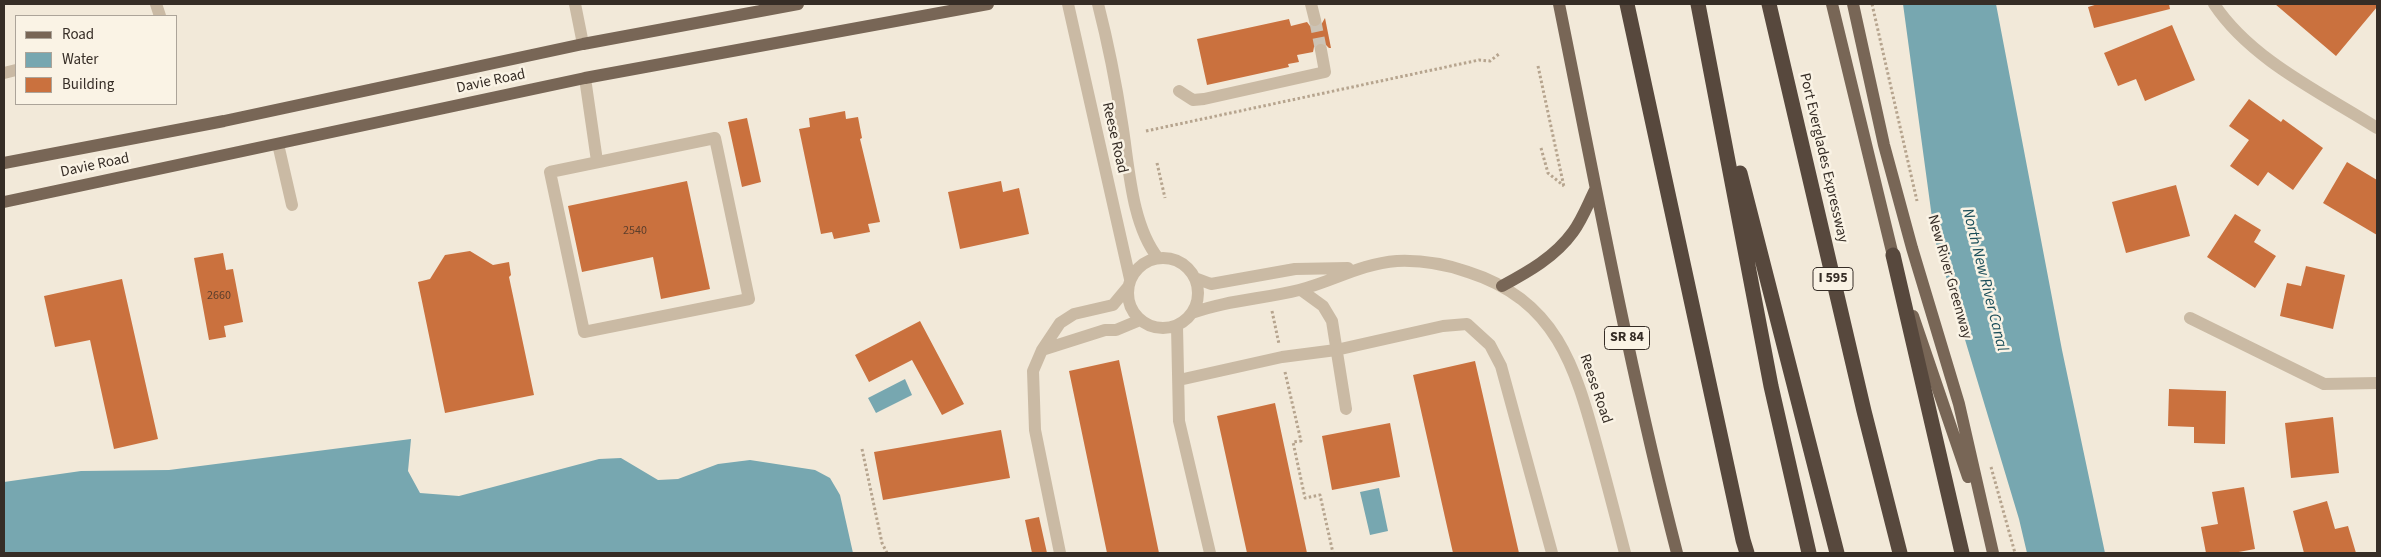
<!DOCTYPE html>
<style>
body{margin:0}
#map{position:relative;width:2381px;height:557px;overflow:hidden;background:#f2e9d9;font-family:"Source Sans 3",sans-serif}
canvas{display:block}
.frame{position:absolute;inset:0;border:5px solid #362d26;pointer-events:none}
.legend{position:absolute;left:15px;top:15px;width:162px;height:90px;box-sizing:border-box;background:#faf3e5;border:1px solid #aca499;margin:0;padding:6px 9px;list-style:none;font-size:15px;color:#362d26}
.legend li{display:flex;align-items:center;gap:10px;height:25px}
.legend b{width:25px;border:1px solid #aca499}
</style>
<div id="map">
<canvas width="2381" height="557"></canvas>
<div class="frame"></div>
<ul class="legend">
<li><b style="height:6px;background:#786656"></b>Road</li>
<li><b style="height:14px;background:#77a7b0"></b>Water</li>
<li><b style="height:14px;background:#ca713e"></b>Building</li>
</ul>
</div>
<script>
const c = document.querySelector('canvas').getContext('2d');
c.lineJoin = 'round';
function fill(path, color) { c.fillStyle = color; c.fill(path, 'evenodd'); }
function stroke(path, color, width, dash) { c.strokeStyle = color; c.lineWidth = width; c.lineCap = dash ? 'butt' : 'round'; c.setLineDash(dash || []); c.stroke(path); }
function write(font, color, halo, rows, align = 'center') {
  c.font = font + ' "Source Sans 3",sans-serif'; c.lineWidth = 5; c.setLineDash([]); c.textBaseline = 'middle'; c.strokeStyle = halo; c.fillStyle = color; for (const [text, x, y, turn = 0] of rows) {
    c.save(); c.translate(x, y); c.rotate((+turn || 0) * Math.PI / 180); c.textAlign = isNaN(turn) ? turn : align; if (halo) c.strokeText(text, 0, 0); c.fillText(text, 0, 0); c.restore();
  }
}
const water = new Path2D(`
 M1903,4H1996L2062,350L2105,553H2027L2019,519L1935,240Z
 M905,379L912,395L876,413L868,398Z
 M411,439L408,471L420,493L459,496L599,459L621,458L658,480L678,479L718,464L750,460L815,470L830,478L840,495L853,553H4V482L81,471L169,470Z
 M1379,488L1388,531L1370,535L1360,492Z`);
const building = new Path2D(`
 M2098,4H2169L2170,9L2094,28L2088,7Z
 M2275,4H2377V7L2336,56Z
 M1325,18L1331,48H1329L1324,43L1319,42L1314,47L1313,52L1297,55L1299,62L1288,64L1289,67L1207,85L1197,39L1289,19L1291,26L1307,22L1310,26L1316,28L1321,25Z
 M2172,25L2195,80L2145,101L2136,79L2118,86L2104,53Z
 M2249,99L2281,122L2283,119L2323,148L2293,190L2268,172L2258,186L2230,166L2249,140L2229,126Z
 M845,111L846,119L858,117L862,138L860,139L880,222L868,224L870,232L834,239L832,232L821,234L799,129L810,127L809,118Z
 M747,118L761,182L742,187L728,122Z
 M2347,162L2377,180V235L2323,203Z
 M687,181L710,289L661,299L653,257L582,272L568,206Z
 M1001,181L1003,192L1019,188L1029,234L960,249L948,192Z
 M2176,185L2190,236L2126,253L2112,202Z
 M2235,214L2261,230L2254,242L2276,256L2255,288L2207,257Z
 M470,251L493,265L509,262L511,275L509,277L534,395L445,413L418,282L430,279L445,255Z
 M223,253L226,270L233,269L243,322L224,326L226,337L209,340L194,258Z
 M2306,266L2345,275L2333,329L2280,316L2287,283L2301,286Z
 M122,279L158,439L114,449L90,340L55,347L44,296Z
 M920,321L964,404L942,415L912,360L869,382L855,355Z
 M1119,360L1159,553H1107L1069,371Z
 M1475,361L1519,553H1453L1413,375Z
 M2169,389L2226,391L2225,444L2194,443V427L2168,426Z
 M1275,403L1307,553H1247L1217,416Z
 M2333,417L2339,473L2291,478L2285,423Z
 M1390,423L1400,477L1332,490L1322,436Z
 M1001,430L1010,478L883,500L874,452Z
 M2244,487L2255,549L2233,553H2206L2201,527L2218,524L2212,492Z
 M2327,501L2335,529L2348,526L2356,553H2304L2293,511Z
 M1039,517L1047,553H1032L1025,520Z`);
const minorTunnel = new Path2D(`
 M1315,20L1321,50`);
const path = new Path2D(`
 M1872,4L1917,201
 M1538,66L1564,187
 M1146,131L1479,60L1490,61L1499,54
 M1541,148L1548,173L1564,186
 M1157,163L1165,198
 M1272,311L1279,344
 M1285,372L1301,441L1293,442L1305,498L1320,495L1333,553
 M862,449L882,543L887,553
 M1991,467L2015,553`);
const minor = new Path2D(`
 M156,4L160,16
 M575,4L583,44
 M1068,4L1130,279
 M1098,4C1108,43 1116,83 1122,123C1129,165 1131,224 1158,258
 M1311,4L1315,20
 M2214,4C2251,60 2322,93 2377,128
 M4,73L16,70
 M585,78L597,161
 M1179,91L1193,100L1204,99L1325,72L1321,50
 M715,138L749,299L584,332L550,172Z
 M278,144L292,205
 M1128 293a35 35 0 1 1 70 0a35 35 0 1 1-70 0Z
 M1195,278L1211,284L1295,269L1348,268
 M1301,290L1323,306L1332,321L1346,409
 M1192,313C1227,300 1264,299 1299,290C1334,281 1360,264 1397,261C1421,260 1445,264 1468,272C1556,300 1575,366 1597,447C1607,483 1616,518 1625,553
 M2190,318L2324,384L2377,383
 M1177,326L1179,421L1210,553
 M1042,350L1105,330H1116L1140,320
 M1179,380L1282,357L1336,350L1443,326L1467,324L1490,345L1501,366L1552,553
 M1060,553L1035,430L1033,371L1042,350L1060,323L1074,314L1113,305L1128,287`);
const major = new Path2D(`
 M1559,4C1596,187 1630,372 1677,553
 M1832,4L1895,264
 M1853,4L1884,145L1912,248L1959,404L1993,553
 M4,163L224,121L583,44L798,4
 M4,202L585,78L988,4
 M1502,286C1528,272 1555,257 1573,232C1582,220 1588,204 1595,190
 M1913,316L1968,477`);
const highway = new Path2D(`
 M1627,4L1743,540L1747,553
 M1698,4L1771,386L1809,553
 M1769,4L1864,411L1900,553
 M1740,173L1837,553
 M1893,255L1962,553`);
const numberNames = [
 ["2540",635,231],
 ["2660",219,296]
];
const shields = [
 [1833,279,40],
 [1627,338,45]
];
const shieldNames = [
 ["I 595",1833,279],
 ["SR 84",1627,338]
];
const streetNames = [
 ["Davie Road",491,82,-12],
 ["Reese Road",1114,138,77],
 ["Port Everglades Expressway",1823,158,77],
 ["Davie Road",95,166,-12],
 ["New River Greenway",1949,277,74],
 ["Reese Road",1595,389,71]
];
const waterNames = [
 ["North New River Canal",1984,280,76]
];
fill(water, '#77a7b0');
fill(building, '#ca713e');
stroke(minorTunnel, '#ccc3b5', 12, [12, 6]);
stroke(path, '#b6a48e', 3, [2.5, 2.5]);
stroke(minor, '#cabaa4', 12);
stroke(major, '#786656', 12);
stroke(highway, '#57483d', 15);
write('12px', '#5b3e2c', null, numberNames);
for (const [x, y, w] of shields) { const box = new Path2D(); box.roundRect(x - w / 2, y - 11.5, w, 23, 4); c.fillStyle = '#faf3e5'; c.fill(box); stroke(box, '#362d26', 1); }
write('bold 14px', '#362d26', null, shieldNames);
write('15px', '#362d26', '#faf3e5', streetNames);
write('italic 16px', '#1a4d58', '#faf3e5', waterNames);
</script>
